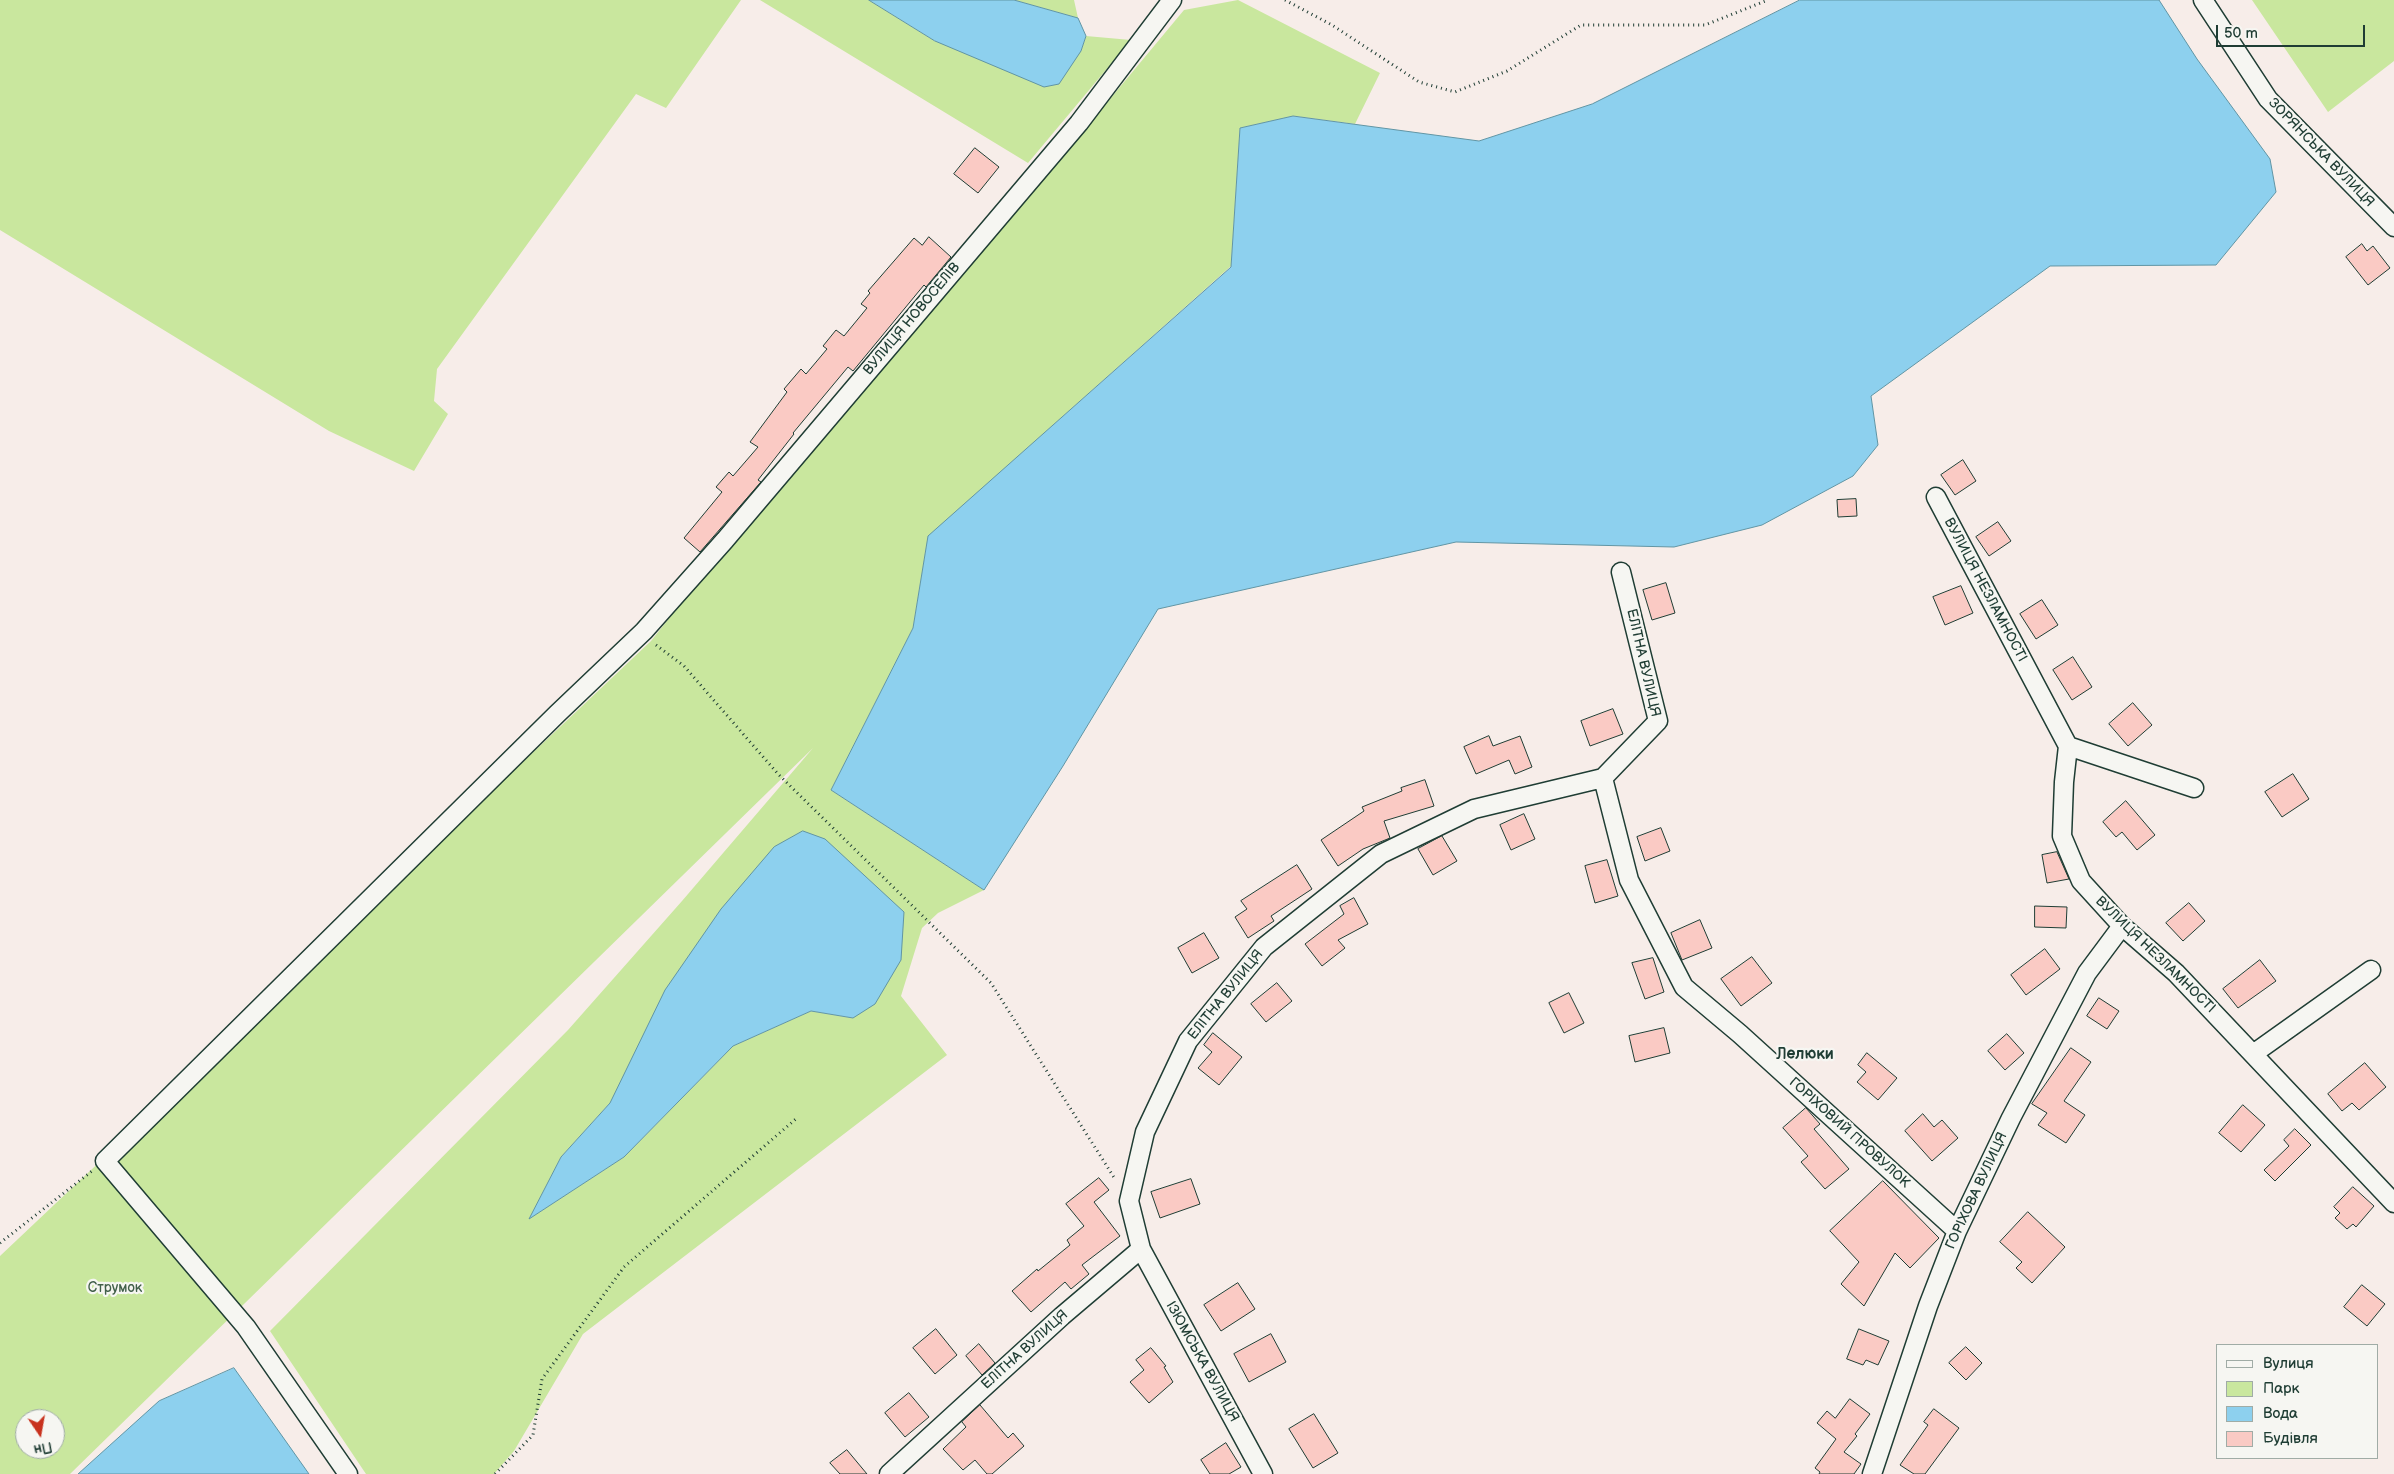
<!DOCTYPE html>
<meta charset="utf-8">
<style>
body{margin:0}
#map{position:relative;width:2394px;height:1474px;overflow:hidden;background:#f7ede9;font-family:"Balsamiq Sans",sans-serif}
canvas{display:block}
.legend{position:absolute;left:2216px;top:1344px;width:162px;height:115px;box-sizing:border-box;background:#f6f6f2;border:1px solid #a0aca6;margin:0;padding:6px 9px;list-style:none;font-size:15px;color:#1f3d34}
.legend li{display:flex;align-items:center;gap:10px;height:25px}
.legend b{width:25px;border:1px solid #a0aca6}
.north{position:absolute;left:15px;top:1409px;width:50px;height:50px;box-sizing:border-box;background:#f6f6f2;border:1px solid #a0aca6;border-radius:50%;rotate:168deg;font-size:14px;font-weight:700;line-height:20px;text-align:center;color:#1f3d34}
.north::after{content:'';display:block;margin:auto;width:18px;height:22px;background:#c8321e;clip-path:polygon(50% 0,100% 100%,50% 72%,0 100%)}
.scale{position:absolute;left:2216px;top:25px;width:149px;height:22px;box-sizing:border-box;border:2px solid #1f3d34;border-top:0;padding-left:6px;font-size:15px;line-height:18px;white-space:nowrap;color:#1f3d34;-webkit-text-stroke:4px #f6f6f2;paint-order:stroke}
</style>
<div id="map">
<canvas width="2394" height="1474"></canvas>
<ul class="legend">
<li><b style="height:6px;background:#f6f6f2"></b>Вулиця</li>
<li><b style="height:14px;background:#c9e79e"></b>Парк</li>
<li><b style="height:14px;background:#8dd0ee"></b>Вода</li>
<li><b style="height:14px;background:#facac4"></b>Будівля</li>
</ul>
<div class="north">Пн</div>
<div class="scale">50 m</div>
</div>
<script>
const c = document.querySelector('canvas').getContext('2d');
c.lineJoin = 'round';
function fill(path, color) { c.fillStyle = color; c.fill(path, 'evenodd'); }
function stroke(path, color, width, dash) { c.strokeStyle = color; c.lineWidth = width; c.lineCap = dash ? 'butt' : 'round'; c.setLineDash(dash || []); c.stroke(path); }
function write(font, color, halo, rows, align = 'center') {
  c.font = font + ' "Balsamiq Sans",sans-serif'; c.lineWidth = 4.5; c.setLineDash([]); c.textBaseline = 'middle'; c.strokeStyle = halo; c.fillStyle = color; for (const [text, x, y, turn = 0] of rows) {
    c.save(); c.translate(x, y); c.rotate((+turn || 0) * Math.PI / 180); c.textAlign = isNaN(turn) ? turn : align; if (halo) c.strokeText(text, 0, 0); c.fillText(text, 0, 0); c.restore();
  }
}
const green = new Path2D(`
 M0,0H741L666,108L636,94L437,369L434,401L448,414L414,471L329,431L0,230Z
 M760,0H869L935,41L1081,51L1086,36L1131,40L1028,163Z
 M1014,0H1074L1078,18Z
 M1238,0L1380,73L1355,124L1294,116L1240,128L1231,266L928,537L913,628L831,790L984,890L938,913L922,928L901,996L947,1055L583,1334L514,1451L494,1474H366L270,1331L568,1030L682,901L813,748L70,1474H0V1256L651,641L689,593L1050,171L1184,10ZM901,960L853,1018L811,1011L733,1046L624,1157L530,1218L561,1157L610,1103ZM25,1419H55V1449H25Z
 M2252,0H2394V61L2328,112Z`);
const water = new Path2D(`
 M869,0H1014L1078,18L1086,36L1081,51L1059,84L1044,87L935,41Z
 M1800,0H2159L2197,59L2270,159L2276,192L2216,265L2050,266L1871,396L1878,445L1853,476L1762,525L1674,547L1456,542L1158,609L1063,766L984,890L831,790L913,628L928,536L1231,267L1240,128L1293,116L1479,141L1592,104Z
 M803,831L825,839L904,912L901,960L875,1004L853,1018L811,1011L733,1046L624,1157L529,1219L561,1157L610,1103L665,990L721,909L774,847Z
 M234,1368L309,1474H78L159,1401Z`);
const building = new Path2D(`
 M975,148L999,167L978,193L954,174Z
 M929,237L951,257L926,287L924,285L853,371L848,367L793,433L794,434L758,480L761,482L700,552L684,538L722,492L716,487L729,472L733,476L758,447L750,442L787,392L784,389L801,369L806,374L827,349L823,346L836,330L844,336L867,308L861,304L870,293L868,291L914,238L922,245Z
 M2362,244L2367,251L2373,246L2390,268L2368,285L2346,257Z
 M1963,460L1976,481L1955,495L1941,475Z
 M1856,499L1857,516L1838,517L1837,500Z
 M1998,522L2011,541L1989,556L1976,537Z
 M1666,583L1675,613L1652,620L1643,590Z
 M1961,586L1973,613L1945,625L1933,597Z
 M2042,600L2058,625L2036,639L2020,614Z
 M2073,657L2092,687L2072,700L2053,670Z
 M2133,703L2152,725L2128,746L2109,724Z
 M1613,709L1623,734L1590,746L1581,721Z
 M1489,736L1493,746L1520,736L1532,767L1515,774L1509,760L1476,774L1464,747Z
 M2293,774L2309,799L2282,817L2265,792Z
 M1425,780L1434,806L1384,821L1390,838L1363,849L1338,866L1321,840L1364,811L1362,807L1402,791L1401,788Z
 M2126,801L2155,835L2137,850L2122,832L2116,837L2103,822Z
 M1524,814L1535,839L1511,850L1500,825Z
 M1661,828L1670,851L1645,861L1637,837Z
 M1442,836L1457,861L1433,875L1418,849Z
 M2057,852L2069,879L2047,883L2042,855Z
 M1607,860L1618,896L1595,903L1585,866Z
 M1297,865L1312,889L1271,916L1274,921L1248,938L1235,917L1247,909L1241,901Z
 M1354,898L1368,924L1338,940L1345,948L1322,966L1305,944L1344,914L1340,906Z
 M2189,903L2205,921L2183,941L2166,923Z
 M2035,906L2067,907L2066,928L2035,927Z
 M1700,920L1712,948L1682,960L1671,933Z
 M1204,933L1219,958L1192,973L1178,948Z
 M2045,949L2060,969L2026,995L2011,975Z
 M1752,957L1772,983L1741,1006L1721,979Z
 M1653,958L1664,992L1645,999L1632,963Z
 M2260,960L2276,981L2238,1008L2223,989Z
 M1277,983L1292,1001L1266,1022L1251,1004Z
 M1569,993L1584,1023L1564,1033L1549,1003Z
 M2099,998L2119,1011L2107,1029L2087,1016Z
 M1664,1028L1670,1053L1635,1062L1629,1036Z
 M1213,1033L1242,1057L1219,1085L1198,1068L1212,1052L1204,1045Z
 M2007,1034L2024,1053L2005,1070L1988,1051Z
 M2071,1048L2091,1062L2064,1101L2085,1115L2066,1143L2038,1125L2047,1113L2032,1104Z
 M1867,1053L1897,1078L1878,1100L1857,1082L1866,1072L1858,1065Z
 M2365,1063L2386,1087L2359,1110L2352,1103L2342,1111L2328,1094Z
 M2243,1105L2265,1125L2241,1152L2219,1133Z
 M1806,1108L1820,1124L1814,1129L1849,1169L1825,1189L1801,1162L1808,1156L1783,1128Z
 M1923,1114L1934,1127L1942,1120L1958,1138L1932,1161L1905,1131Z
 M2295,1129L2311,1145L2275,1181L2264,1170L2289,1146L2284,1140Z
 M1099,1178L1109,1190L1094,1202L1120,1236L1082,1265L1089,1274L1071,1289L1065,1282L1031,1312L1012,1291L1037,1269L1038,1271L1070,1245L1067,1240L1084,1226L1066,1204Z
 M1191,1179L1200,1204L1160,1218L1151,1192Z
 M1883,1181L1939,1238L1910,1268L1895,1253L1864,1306L1841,1284L1859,1262L1830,1231Z
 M2353,1187L2374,1206L2356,1227L2353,1224L2347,1229L2335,1218L2340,1213L2334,1207Z
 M2028,1212L2065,1247L2032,1283L2016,1268L2022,1262L2000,1242Z
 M1238,1283L1255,1309L1221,1331L1204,1305Z
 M2362,1285L2385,1304L2367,1326L2344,1307Z
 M936,1329L957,1355L935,1374L913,1348Z
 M1859,1329L1889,1341L1878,1365L1866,1360L1863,1365L1847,1359Z
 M1271,1334L1286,1362L1249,1382L1234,1354Z
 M979,1344L995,1363L982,1375L966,1356Z
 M1966,1347L1982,1363L1966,1380L1949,1363Z
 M1151,1348L1166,1366L1164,1367L1173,1382L1149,1403L1130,1382L1144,1370L1136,1360Z
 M909,1393L929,1417L905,1437L885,1413Z
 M1850,1399L1870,1414L1855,1434L1857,1436L1844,1452L1861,1464L1854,1474H1819L1820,1472L1815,1468L1836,1439L1817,1423L1827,1411L1835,1418Z
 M980,1405L1008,1438L1013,1433L1024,1446L992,1474H987L975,1460L963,1470L943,1449L966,1427L962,1422Z
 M1934,1409L1959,1428L1925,1474H1914L1900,1465L1928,1425L1924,1422Z
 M1314,1414L1338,1453L1313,1468L1289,1429Z
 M1226,1443L1241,1467L1229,1474H1210L1201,1460Z
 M847,1450L867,1474H840L830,1463Z`);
const path = new Path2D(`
 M1285,0L1332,25L1419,82L1455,92L1507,71L1581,25H1705L1768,0
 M656,645L684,666L778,774L991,983L1115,1179
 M0,1243L92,1171
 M495,1474L533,1435L542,1379L624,1267L797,1118`);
const street = new Path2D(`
 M2203,0L2268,99L2394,227
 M1936,497L2068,746L2064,782L2062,836L2081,881L2122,926L2176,973L2394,1203
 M2068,746L2194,788
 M1603,778L1629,880L1684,987L1740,1034L1957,1231
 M2253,1054L2371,970
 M348,1474L246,1327L105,1161L557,714L644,631L725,540L1079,123L1172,0
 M889,1474L1062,1316L1141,1249
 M1263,1474L1141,1249L1129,1201L1145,1132L1188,1041L1264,947L1381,854L1474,809L1603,778L1658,721L1621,572
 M1872,1474L1928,1306L1957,1231L2011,1118L2087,973L2122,926`);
const streetNames = [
 ["ЗОРЯНСЬКА ВУЛИЦЯ",2321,153,46],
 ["ВУЛИЦЯ НОВОСЕЛІВ",912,319,-50],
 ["ВУЛИЦЯ НЕЗЛАМНОСТІ",1985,590,62],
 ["ЕЛІТНА ВУЛИЦЯ",1643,663,77],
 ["ВУЛИЦЯ НЕЗЛАМНОСТІ",2155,955,44],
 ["ЕЛІТНА ВУЛИЦЯ",1226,995,-51],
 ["ГОРІХОВИЙ ПРОВУЛОК",1849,1133,42],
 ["ГОРІХОВА ВУЛИЦЯ",1977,1191,-65],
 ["ЕЛІТНА ВУЛИЦЯ",1025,1350,-42],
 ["ІЗЮМСЬКА ВУЛИЦЯ",1202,1362,61]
];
const parkNames = [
 ["Струмок",115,1288]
];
const quarterNames = [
 ["Лелюки",1805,1055]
];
fill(green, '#c9e79e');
fill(water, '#8dd0ee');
stroke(water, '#6195a4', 1);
fill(building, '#facac4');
stroke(building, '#1f3d34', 1);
stroke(street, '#1f3d34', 21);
stroke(path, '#1f3d34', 3, [1, 4]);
stroke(street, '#f6f6f2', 18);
write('14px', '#1f3d34', '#f6f6f2', streetNames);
write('14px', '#415f49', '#f6f6f2', parkNames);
write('bold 16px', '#1f3d34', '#f6f6f2', quarterNames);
</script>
